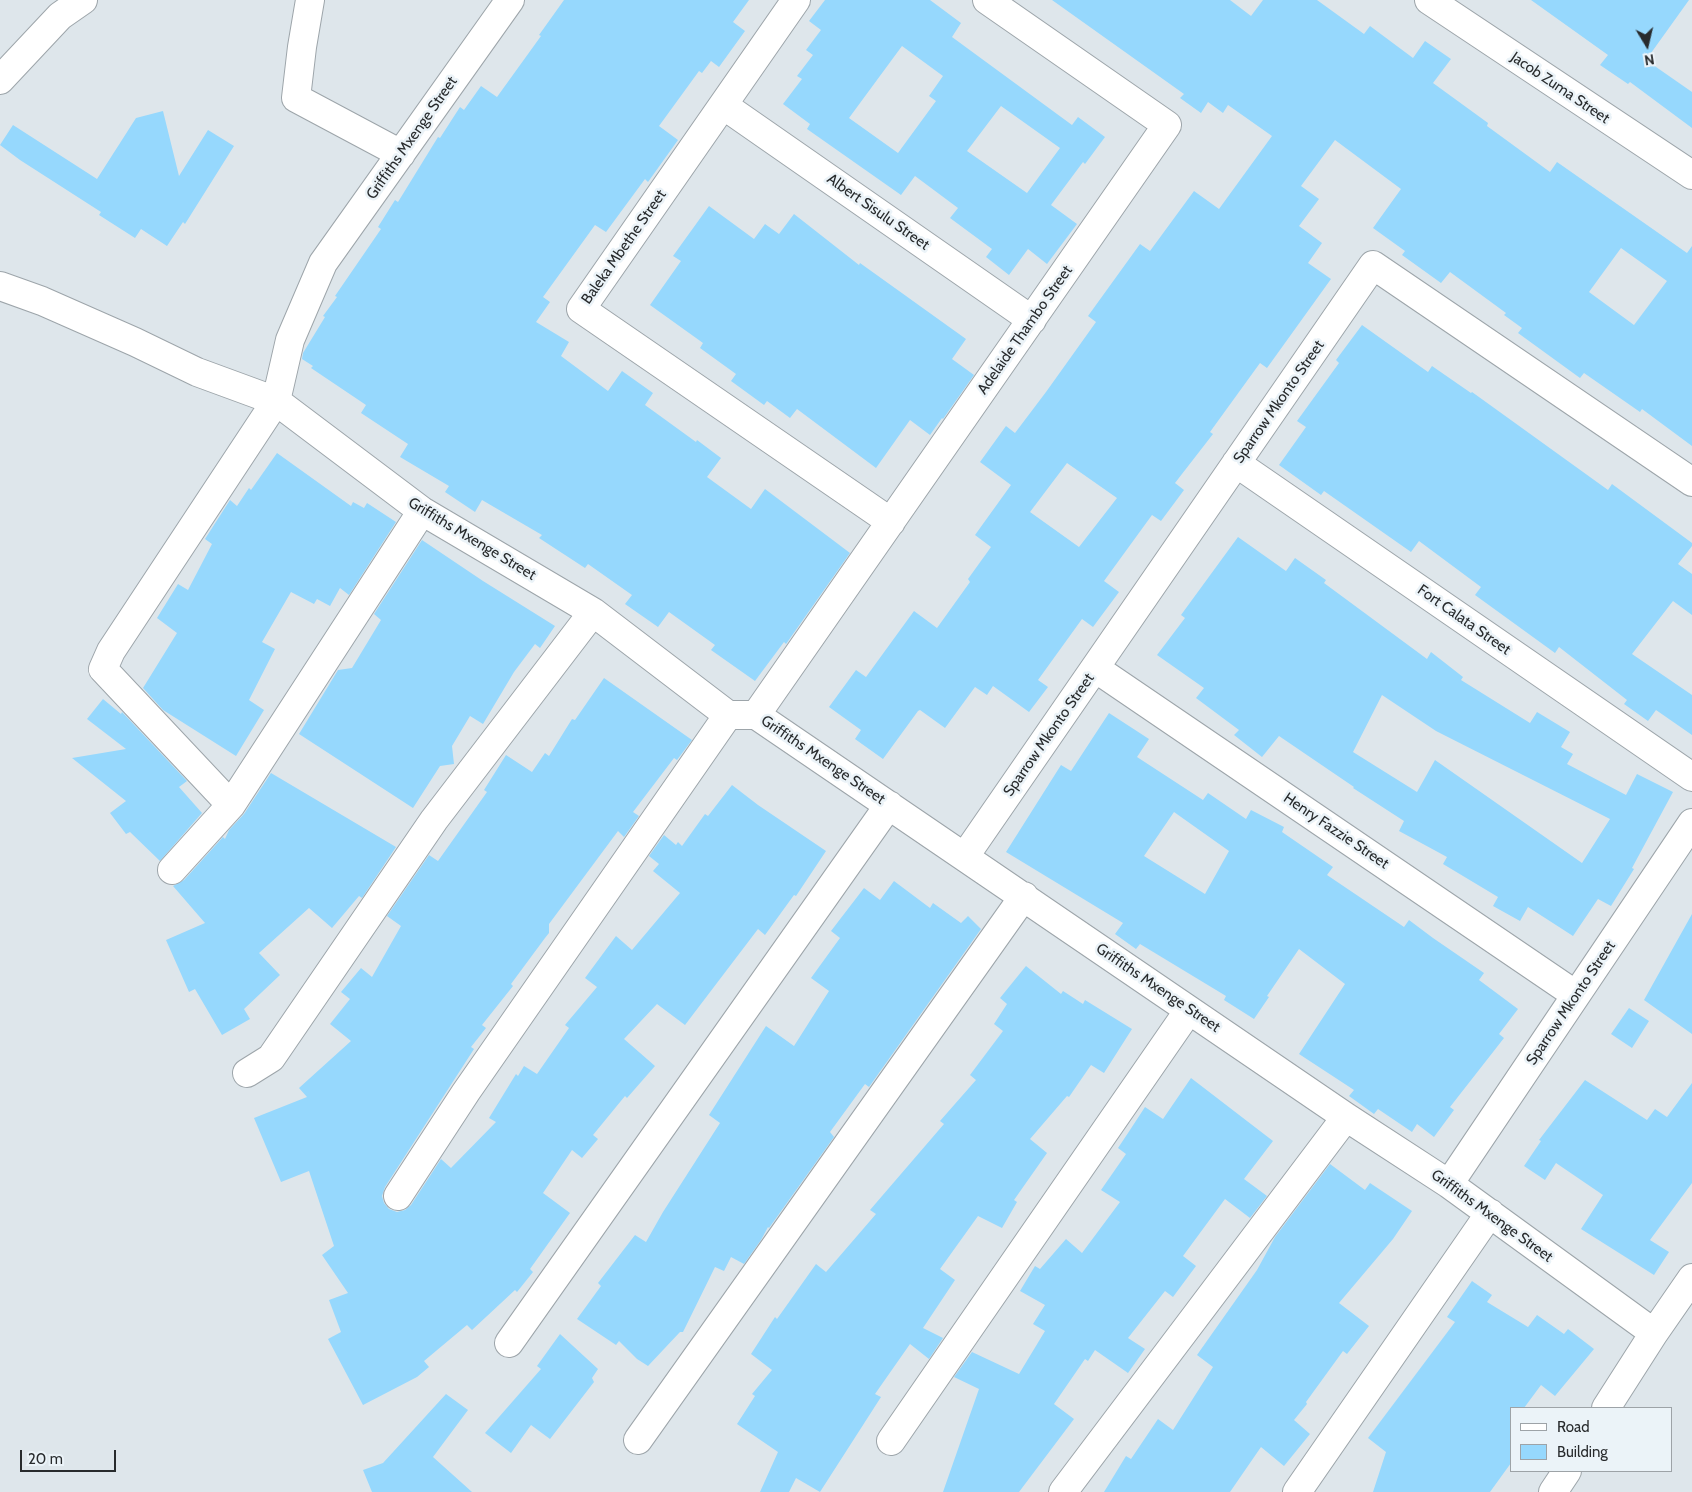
<!DOCTYPE html>
<style>
body{margin:0}
#map{position:relative;width:1692px;height:1492px;overflow:hidden;background:#dee6eb;font-family:Cabin,sans-serif}
canvas{display:block}
.legend{position:absolute;left:1510px;top:1407px;width:162px;height:65px;box-sizing:border-box;background:#ebf3f8;border:1px solid #9da3a7;margin:0;padding:6px 9px;list-style:none;font-size:15px;color:#282b2d}
.legend li{display:flex;align-items:center;gap:10px;height:25px}
.legend b{width:25px;border:1px solid #9da3a7}
.north{position:absolute;left:1622px;top:20px;width:50px;height:50px;-webkit-text-stroke:4px #ebf3f8;paint-order:stroke;rotate:171deg;font-size:14px;font-weight:700;line-height:20px;text-align:center;color:#282b2d}
.north::after{content:'';display:block;margin:auto;width:18px;height:22px;background:#282b2d;clip-path:polygon(50% 0,100% 100%,50% 72%,0 100%)}
.scale{position:absolute;left:20px;top:1450px;width:96px;height:22px;box-sizing:border-box;border:2px solid #282b2d;border-top:0;padding-left:6px;font-size:15px;line-height:18px;white-space:nowrap;color:#282b2d;-webkit-text-stroke:4px #ebf3f8;paint-order:stroke}
</style>
<div id="map">
<canvas width="1692" height="1492"></canvas>
<ul class="legend">
<li><b style="height:6px;background:#fff"></b>Road</li>
<li><b style="height:14px;background:#96d8fd"></b>Building</li>
</ul>
<div class="north">N</div>
<div class="scale">20 m</div>
</div>
<script>
const c = document.querySelector('canvas').getContext('2d');
c.lineJoin = 'round';
function fill(path, color) { c.fillStyle = color; c.fill(path, 'evenodd'); }
function stroke(path, color, width, dash) { c.strokeStyle = color; c.lineWidth = width; c.lineCap = dash ? 'butt' : 'round'; c.setLineDash(dash || []); c.stroke(path); }
function write(font, color, halo, rows, align = 'center') {
  c.font = font + ' Cabin,sans-serif'; c.lineWidth = 5; c.setLineDash([]); c.textBaseline = 'middle'; c.strokeStyle = halo; c.fillStyle = color; for (const [text, x, y, turn = 0] of rows) {
    c.save(); c.translate(x, y); c.rotate((+turn || 0) * Math.PI / 180); c.textAlign = isNaN(turn) ? turn : align; if (halo) c.strokeText(text, 0, 0); c.fillText(text, 0, 0); c.restore();
  }
}
const building = new Path2D(`
 M564,0H749L733,22L745,31L719,67L711,61L702,73L699,71L659,126L678,140L648,182L645,179L606,232L595,225L543,297L550,302L536,322L569,342L561,356L608,391L622,371L653,393L645,405L696,442L697,440L721,458L707,477L751,509L765,489L850,553L786,644L784,642L755,681L711,650L715,645L669,612L658,627L625,604L632,595L588,564L585,568L539,538L542,535L482,500L475,512L445,492L449,486L400,457L408,444L361,413L366,405L311,368L313,366L302,359L303,353L325,317L323,316L337,297L335,296L381,229L378,227L395,200L398,202L438,137L440,138L460,107L464,110L481,86L497,97L541,36L539,35Z
 M825,0H930L961,23L952,37L1072,125L1078,117L1105,137L1085,164L1083,162L1051,205L1077,224L1047,264L1028,249L1009,275L986,257L992,249L950,218L958,208L915,176L901,195L807,129L810,124L783,104L802,79L797,76L813,55L806,50L821,30L809,21ZM902,46L943,76L929,96L936,101L898,153L849,118ZM1001,106L1060,148L1027,193L967,151Z
 M1052,0H1230L1251,16L1263,0H1317L1364,34L1370,26L1413,58L1425,41L1451,59L1433,83L1488,123L1487,126L1550,172L1557,162L1687,253L1692,246V446L1642,409L1640,412L1584,373L1580,378L1518,333L1522,328L1504,315L1506,313L1450,272L1441,283L1402,255L1405,251L1373,228L1401,189L1335,140L1301,186L1319,199L1299,226L1322,243L1308,263L1331,279L1267,368L1260,363L1210,432L1213,434L1175,483L1184,490L1161,521L1152,515L1104,581L1119,592L1093,627L1082,619L1038,680L1048,687L1029,712L993,686L987,695L975,687L945,728L920,710L918,711L883,759L855,739L861,730L829,707L856,670L866,677L914,611L937,628L970,582L968,579L991,547L975,535L1011,485L980,462L1006,426L1015,433L1046,392L1096,322L1088,316L1140,244L1150,251L1194,191L1219,209L1272,136L1228,105L1223,113L1208,102L1201,113L1180,98L1184,94ZM1621,248L1667,281L1634,325L1589,292ZM1067,463L1117,498L1079,547L1030,512Z
 M1531,0H1689L1646,60L1692,92V128L1630,82L1628,84L1600,65L1608,55Z
 M163,111L179,176L208,130L234,146L185,224L183,222L167,246L141,229L135,238L99,215L101,212L20,160L0,145L13,125L97,179L136,118Z
 M709,206L754,239L765,224L779,234L794,214L859,265L860,263L966,339L952,359L974,375L943,419L942,418L930,435L910,420L876,468L797,409L790,418L767,401L764,405L731,381L736,374L700,348L703,343L650,305L681,261L673,256Z
 M1362,325L1428,372L1432,366L1471,393L1472,392L1608,490L1612,484L1692,543V546L1678,564L1692,574V615L1673,601L1632,654L1692,695V735L1656,710L1648,721L1624,704L1627,700L1559,647L1555,653L1475,595L1481,587L1419,541L1411,552L1324,491L1321,495L1279,465L1306,427L1297,421L1339,363L1336,360Z
 M277,453L351,506L353,502L364,508L367,503L396,522L349,595L340,588L330,606L317,599L314,604L291,592L262,642L275,649L249,700L264,710L236,756L163,710L143,688L177,633L157,618L178,584L188,590L212,544L205,539L230,500L237,506L249,488L251,490Z
 M1238,537L1286,571L1295,558L1326,580L1324,583L1427,659L1431,652L1463,677L1461,680L1530,723L1537,712L1570,732L1561,747L1573,754L1567,764L1626,795L1637,774L1673,792L1632,868L1634,869L1611,906L1598,899L1573,936L1528,907L1520,921L1493,906L1498,897L1443,864L1447,857L1399,831L1404,821L1353,788L1354,787L1279,736L1262,757L1234,735L1239,730L1196,698L1204,688L1157,655L1185,618L1181,615ZM1382,695L1436,731L1610,819L1582,863L1435,760L1417,792L1353,752Z
 M422,540L483,581L555,626L540,648L535,644L514,672L483,724L470,716L452,746L454,764L440,766L413,808L299,734L338,670L352,668L381,620L374,614Z
 M604,678L692,740L677,760L674,758L633,812L639,816L624,837L618,831L549,924V933L545,938L511,984L513,986L482,1025L486,1028L471,1047L474,1049L385,1187L382,1196L384,1203L389,1209L397,1212L405,1210L411,1205L441,1159L451,1168L496,1122L489,1118L516,1074L518,1076L524,1066L537,1074L569,1028L565,1025L597,987L585,978L616,936L632,950L680,893L653,871L659,864L649,856L664,835L676,845L678,842L682,846L705,814L708,816L732,785L758,805L826,851L796,896L794,895L765,935L758,929L685,1025L657,1004L624,1039L655,1066L627,1098L625,1096L593,1135L598,1139L582,1158L572,1150L543,1193L570,1213L530,1269L533,1272L517,1292L515,1290L472,1330L467,1325L424,1361L429,1367L417,1377L363,1405L328,1339L341,1332L329,1300L348,1293L322,1255L334,1246L309,1171L281,1182L254,1118L307,1097L299,1088L351,1041L330,1024L350,999L341,992L361,968L372,977L401,926L387,916L429,855L438,861L487,792L484,790L506,755L532,772L545,753L549,756L572,719L575,720Z
 M103,699L121,714L122,712L187,781L179,787L202,813L160,861L130,832L126,834L110,813L126,801L72,758L126,749L87,719Z
 M1109,713L1149,739L1137,757L1203,800L1208,793L1246,819L1251,810L1284,827L1282,832L1333,867L1327,875L1404,927L1409,920L1433,938L1484,973L1479,980L1518,1009L1499,1034L1504,1038L1450,1107L1454,1110L1434,1137L1417,1124L1412,1132L1378,1109L1374,1114L1349,1096L1354,1090L1299,1054L1345,984L1299,949L1267,996L1269,997L1254,1019L1224,1000L1226,996L1140,944L1136,949L1115,934L1123,923L1006,852L1061,765L1071,771ZM1174,812L1229,851L1205,894L1144,856Z
 M271,773L396,847L362,898L359,896L332,928L309,908L259,953L280,975L244,1009L250,1019L222,1035L195,989L189,992L166,940L205,923L173,886L184,880L223,837L225,839L229,830L244,814Z
 M894,881L930,908L933,903L961,923L968,916L981,929L869,1087L865,1084L830,1132L834,1137L769,1228L768,1227L761,1240L744,1264L731,1257L724,1271L715,1267L683,1332H680L648,1366L637,1359L619,1341L616,1345L577,1319L601,1286L598,1283L635,1235L646,1242L663,1212L720,1123L709,1115L766,1026L794,1046L829,991L811,978L840,938L831,931L864,888L880,900Z
 M1692,914V1034L1644,1000Z
 M1026,966L1061,994L1063,991L1083,1004L1085,1000L1132,1029L1104,1073L1091,1065L1069,1097L1067,1096L1030,1139L1047,1153L1014,1200L1017,1202L1002,1228L978,1216L940,1269L955,1280L923,1328L943,1338L929,1359L910,1344L875,1394L881,1397L820,1492L796,1478L789,1492H760L778,1452L737,1424L755,1396L752,1394L772,1370L751,1354L775,1317L777,1319L816,1264L826,1272L876,1214L870,1210L944,1124L940,1121L976,1080L970,1075L1003,1031L994,1024L1007,1004L1000,998Z
 M1629,1008L1649,1021L1632,1048L1611,1034Z
 M1191,1078L1273,1141L1244,1179L1267,1196L1250,1218L1225,1199L1183,1256L1196,1266L1173,1297L1165,1291L1128,1338L1145,1349L1128,1373L1095,1350L1088,1361L1085,1359L1054,1404L1074,1419L1019,1492H943L979,1389L954,1377L972,1352L1019,1374L1045,1331L1033,1324L1045,1305L1020,1291L1035,1266L1040,1269L1066,1239L1082,1253L1120,1202L1101,1190L1126,1154L1118,1148L1130,1130L1145,1107L1163,1119Z
 M1585,1080L1647,1120L1655,1109L1667,1117L1692,1083V1183L1650,1240L1669,1252L1654,1275L1581,1229L1603,1195L1556,1163L1545,1180L1524,1166L1541,1141L1539,1140Z
 M1330,1164L1365,1190L1370,1183L1412,1211L1393,1239L1339,1303L1369,1326L1347,1354L1343,1351L1306,1402L1307,1404L1294,1420L1310,1434L1284,1466L1261,1447L1230,1492H1104L1126,1456L1131,1459L1158,1419L1173,1430L1213,1367L1197,1355L1257,1270L1275,1237Z
 M1472,1281L1492,1295L1487,1302L1528,1327L1537,1315L1564,1334L1568,1329L1594,1349L1555,1396L1541,1385L1524,1408H1511V1463L1490,1492H1373L1386,1452L1368,1438L1455,1322L1447,1317Z
 M560,1334L598,1369L592,1378L594,1382L550,1439L531,1425L511,1453L485,1433L541,1369L537,1366Z
 M446,1394L468,1410L433,1457L472,1492H372L363,1470L383,1463Z`);
const minor = new Path2D(`
 M310,0L302,47L296,98L401,154
 M796,0L581,309L891,522
 M1429,0L1692,175
 M0,80L60,16L83,0
 M723,105L1032,320
 M0,286L42,301L135,342L197,372L276,401L422,511L593,612L728,715H756L1346,1117L1449,1184L1654,1333
 M1236,463L1692,777
 M1095,668L1576,995
 M756,715L1167,125L987,0
 M231,805L103,669L111,651L276,401L290,340L323,263L510,0
 M965,856L1373,265L1692,482
 M172,870L231,805L422,511
 M247,1073L271,1058L434,820L593,612
 M1449,1184L1692,823
 M398,1196L466,1092L728,715
 M509,1343L889,805
 M1606,1408L1654,1333L1692,1278
 M638,1440L1024,896
 M891,1441L1189,1010
 M1063,1492L1346,1117
 M1297,1492L1490,1213
 M1553,1492L1567,1471`);
const streetNames = [
 ["Jacob Zuma Street",1560,88,34],
 ["Griffiths Mxenge Street",412,138,-55],
 ["Albert Sisulu Street",878,212,35],
 ["Baleka Mbethe Street",624,247,-55],
 ["Adelaide Thambo Street",1025,330,-55],
 ["Sparrow Mkonto Street",1279,402,-55],
 ["Griffiths Mxenge Street",472,539,31],
 ["Fort Calata Street",1464,620,35],
 ["Sparrow Mkonto Street",1049,735,-55],
 ["Griffiths Mxenge Street",823,760,34],
 ["Henry Fazzie Street",1336,831,34],
 ["Griffiths Mxenge Street",1158,988,34],
 ["Sparrow Mkonto Street",1571,1003,-56],
 ["Griffiths Mxenge Street",1492,1216,36]
];
fill(building, '#96d8fd');
stroke(minor, '#9da5aa', 30);
stroke(minor, '#fff', 28);
write('15px', '#282b2d', '#ebf3f8', streetNames);
</script>
